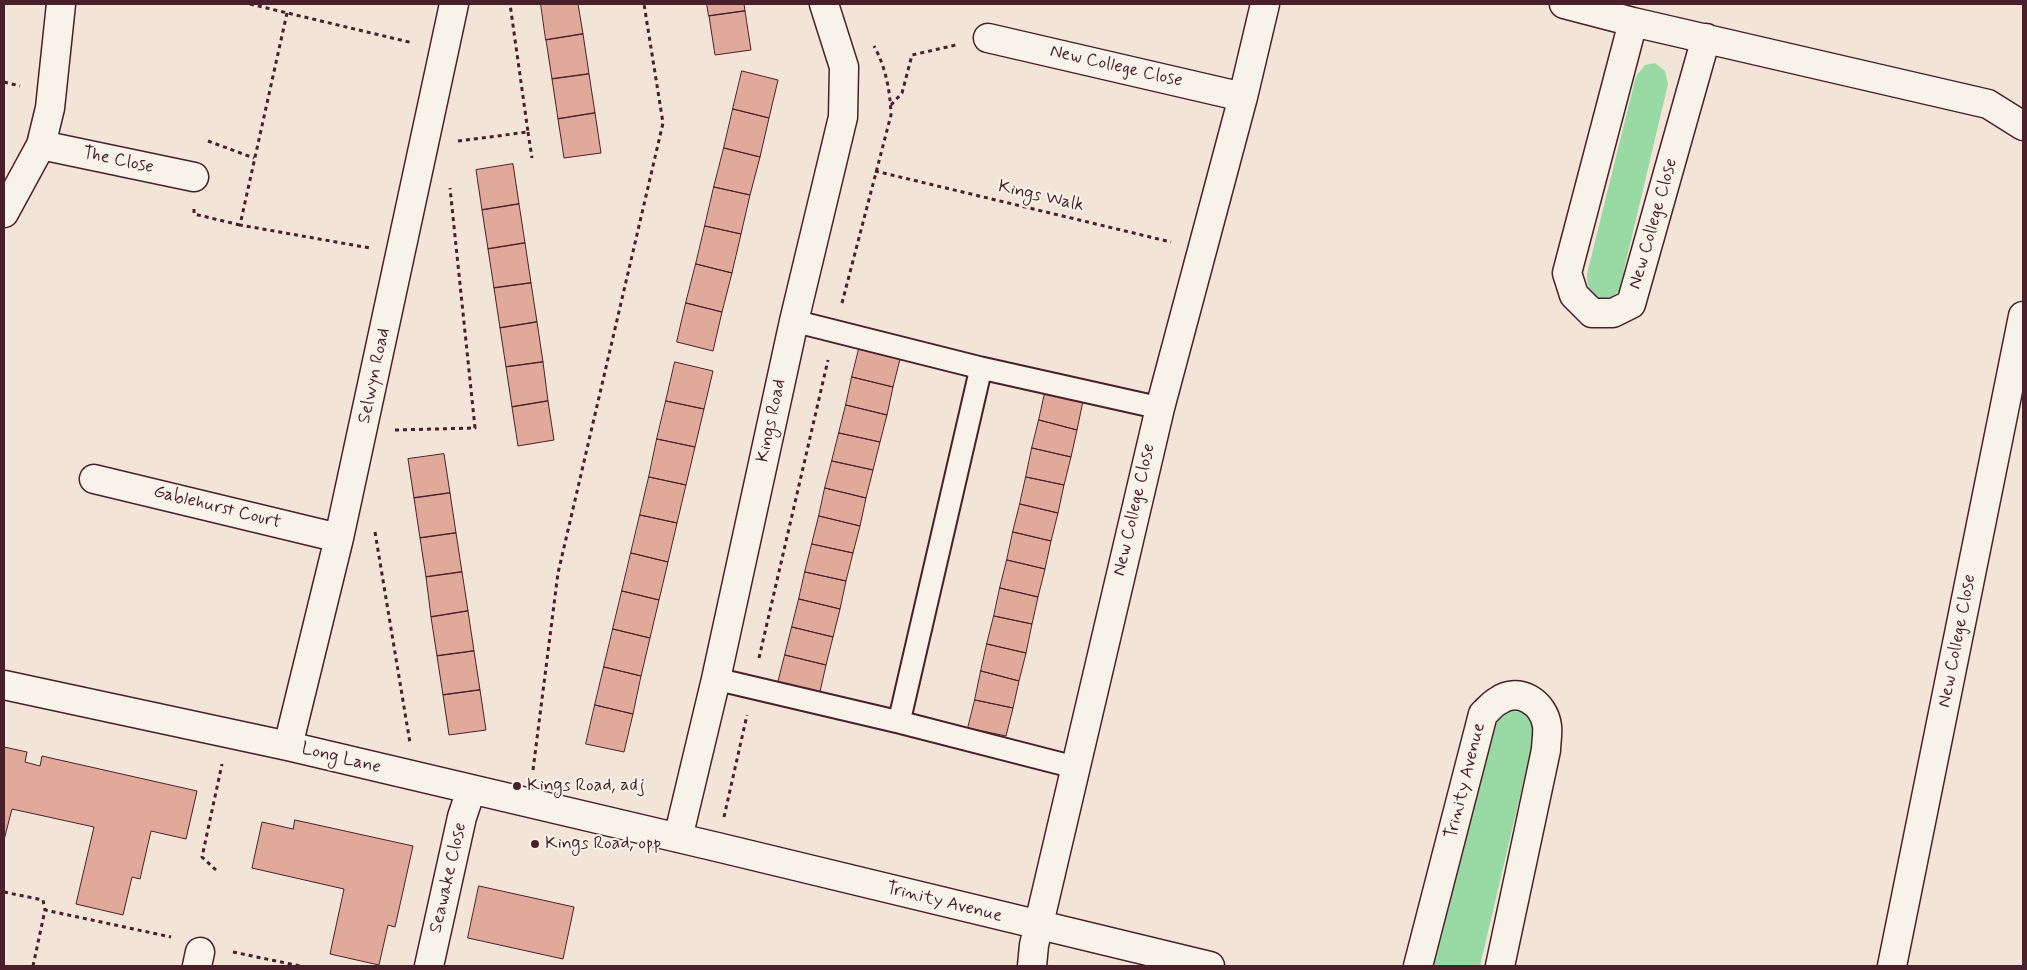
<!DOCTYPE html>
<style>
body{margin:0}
#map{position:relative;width:2027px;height:970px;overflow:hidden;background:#f3e4d8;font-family:Mynerve,sans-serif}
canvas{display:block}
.frame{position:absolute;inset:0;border:5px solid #4a1f2b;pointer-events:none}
</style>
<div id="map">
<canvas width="2027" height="970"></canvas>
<div class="frame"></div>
</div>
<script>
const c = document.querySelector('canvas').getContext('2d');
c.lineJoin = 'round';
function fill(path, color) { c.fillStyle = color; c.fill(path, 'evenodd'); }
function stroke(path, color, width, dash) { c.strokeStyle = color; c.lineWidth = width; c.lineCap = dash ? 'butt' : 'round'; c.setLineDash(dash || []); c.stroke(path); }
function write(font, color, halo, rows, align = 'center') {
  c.font = font + ' Mynerve,sans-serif'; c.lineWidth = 4; c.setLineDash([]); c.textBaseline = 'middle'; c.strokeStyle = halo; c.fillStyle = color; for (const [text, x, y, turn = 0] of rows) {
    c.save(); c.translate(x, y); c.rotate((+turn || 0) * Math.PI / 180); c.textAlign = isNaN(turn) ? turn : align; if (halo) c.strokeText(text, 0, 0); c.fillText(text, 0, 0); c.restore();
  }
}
const green = new Path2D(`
 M1655,63L1665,71L1668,84L1619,291L1611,297L1599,299C1589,293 1587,286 1587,274L1636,76L1645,65Z
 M1512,711L1524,712L1532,717L1536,728L1480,966H1434L1494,724L1500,715Z`);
const building = new Path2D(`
 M541,4H578L583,34L546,40Z
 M707,4H744L745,11L709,16Z
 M745,11L751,50L715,55L709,16Z
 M583,34L589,74L552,79L546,40Z
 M742,71L778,80L769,118L733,109Z
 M589,74L595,113L558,119L552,79Z
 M733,109L769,118L760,157L724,148Z
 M595,113L601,153L564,158L558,119Z
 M724,148L760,157L750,195L714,187Z
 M513,164L519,204L482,210L476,170Z
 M714,187L750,195L741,234L705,226Z
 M519,204L525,243L488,249L482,210Z
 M705,226L741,234L732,273L696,264Z
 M525,243L531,283L494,288L488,249Z
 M696,264L732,273L722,312L686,303Z
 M531,283L537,322L500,328L494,288Z
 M686,303L722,312L713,351L677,342Z
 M537,322L543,362L506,367L500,328Z
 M859,349L900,359L893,387L852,377Z
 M543,362L548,401L512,407L506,367Z
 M675,362L713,371L704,409L666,401Z
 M852,377L893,387L887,415L846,405Z
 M1045,393L1083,401L1077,430L1039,420Z
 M548,401L554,440L518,446L512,407Z
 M666,401L704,409L695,447L657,439Z
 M846,405L887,415L880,442L839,433Z
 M1039,420L1077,430L1071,457L1032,448Z
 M839,433L880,442L873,470L832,461Z
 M657,439L695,447L686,485L649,477Z
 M1032,448L1071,457L1064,485L1026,477Z
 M444,454L450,493L414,498L408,459Z
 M832,461L873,470L866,498L825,488Z
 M649,477L686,485L677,523L640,515Z
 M1026,477L1064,485L1058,513L1020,504Z
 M825,488L866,498L860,526L819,516Z
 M450,493L456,533L420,538L414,498Z
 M1020,504L1058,513L1051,541L1013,532Z
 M640,515L677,523L668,562L631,553Z
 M819,516L860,526L853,553L812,544Z
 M1013,532L1051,541L1045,569L1007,560Z
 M456,533L462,572L426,577L420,538Z
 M812,544L853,553L846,581L805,572Z
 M631,553L668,562L659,600L622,591Z
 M1007,560L1045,569L1038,597L1000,588Z
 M462,572L468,611L431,617L426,577Z
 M805,572L846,581L840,609L799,599Z
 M1000,588L1038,597L1032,624L994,616Z
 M622,591L659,600L650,638L613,629Z
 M799,599L840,609L833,637L792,627Z
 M468,611L474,651L437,656L431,617Z
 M994,616L1032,624L1026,653L987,644Z
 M792,627L833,637L826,665L785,655Z
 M613,629L650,638L641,676L604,667Z
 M987,644L1026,653L1019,681L981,671Z
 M474,651L480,690L443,695L437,656Z
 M785,655L826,665L820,692L778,683Z
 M604,667L641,676L633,714L595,705Z
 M981,671L1019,681L1013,708L975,700Z
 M480,690L486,730L449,735L443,695Z
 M975,700L1013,708L1006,736L968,728Z
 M595,705L633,714L624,752L586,744Z
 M4,747L27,752L25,762L40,766L42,756L197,791L186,839L151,831L140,879L132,877L123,915L76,904L94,827L12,809L4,840Z
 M295,820L413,846L395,927L388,925L379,965L330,954L344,889L252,868L262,822L293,829Z
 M479,886L574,907L563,959L468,938Z`);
const path = new Path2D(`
 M250,4L413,43
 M287,13L240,225L370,248
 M4,82L20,86
 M891,105L902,93L912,55L956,45
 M528,132L532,158
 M208,141L254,158
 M458,141L528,132L510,4
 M875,171L1171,242
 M194,209V214L240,225
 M842,303L891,115C890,90 886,68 874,46
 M395,430L475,428L450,188
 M375,532L410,743
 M759,658L828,360
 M533,770L558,573L663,123L644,4
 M724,817L747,715
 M216,870L202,857L222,764
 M4,892L43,900L45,910
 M233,952L300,966
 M33,966L45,910L171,937`);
const lane = new Path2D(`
 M794,321L981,368L1160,408
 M716,679L899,722L1074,767
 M899,722L981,368`);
const street = new Path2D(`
 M1564,4L1633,22L1988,104L2023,126
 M1633,22L1567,273L1574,295L1592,313H1613L1631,304L1706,38
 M988,38L1243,97
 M41,145L194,177
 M4,213L41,145L50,108L61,4
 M94,479L339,538
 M4,685L288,746L717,847L1210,966
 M288,746L339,538L454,4
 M678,838L716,679L794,321L843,117L844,67L824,4
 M197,966L200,952
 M429,966L462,817L471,790
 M1032,966L1034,945L1160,408L1243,97L1265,4
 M1418,966L1483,714C1488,710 1492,704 1498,701C1519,686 1544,703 1547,726C1548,734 1546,743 1546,750L1500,966
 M1892,966L2023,316`);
const markers = [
 [517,786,5,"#4a1f2b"],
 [535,844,5,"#4a1f2b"]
];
const streetNames = [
 ["New College Close",1116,67,13],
 ["The Close",118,161,12],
 ["Kings Walk",1041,197,13],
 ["New College Close",1654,224,-74],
 ["Selwyn Road",375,376,-78],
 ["Kings Road",772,421,-78],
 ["Gablehurst Court",217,508,14],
 ["New College Close",1135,510,-77],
 ["New College Close",1958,641,-79],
 ["Long Lane",341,759,14],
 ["Trinity Avenue",1466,781,-76],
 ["Seawake Close",449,878,-77],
 ["Trinity Avenue",944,903,14]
];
const poiNames = [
 ["Kings Road, adj",527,786],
 ["Kings Road, opp",545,844]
];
fill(green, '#99daa4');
fill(building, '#e1a999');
stroke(building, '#4a1f2b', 1);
stroke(lane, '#4a1f2b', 25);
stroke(street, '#4a1f2b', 31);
stroke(path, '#4a1f2b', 3, [4, 4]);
stroke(lane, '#f7f3e8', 21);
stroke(street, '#f7f3e8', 28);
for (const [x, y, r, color] of markers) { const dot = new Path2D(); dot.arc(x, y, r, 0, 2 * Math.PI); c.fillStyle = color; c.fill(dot); stroke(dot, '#f7f3e8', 2); }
write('18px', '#4a1f2b', '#f7f3e8', streetNames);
write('18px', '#4a1f2b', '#f7f3e8', poiNames, 'left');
</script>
